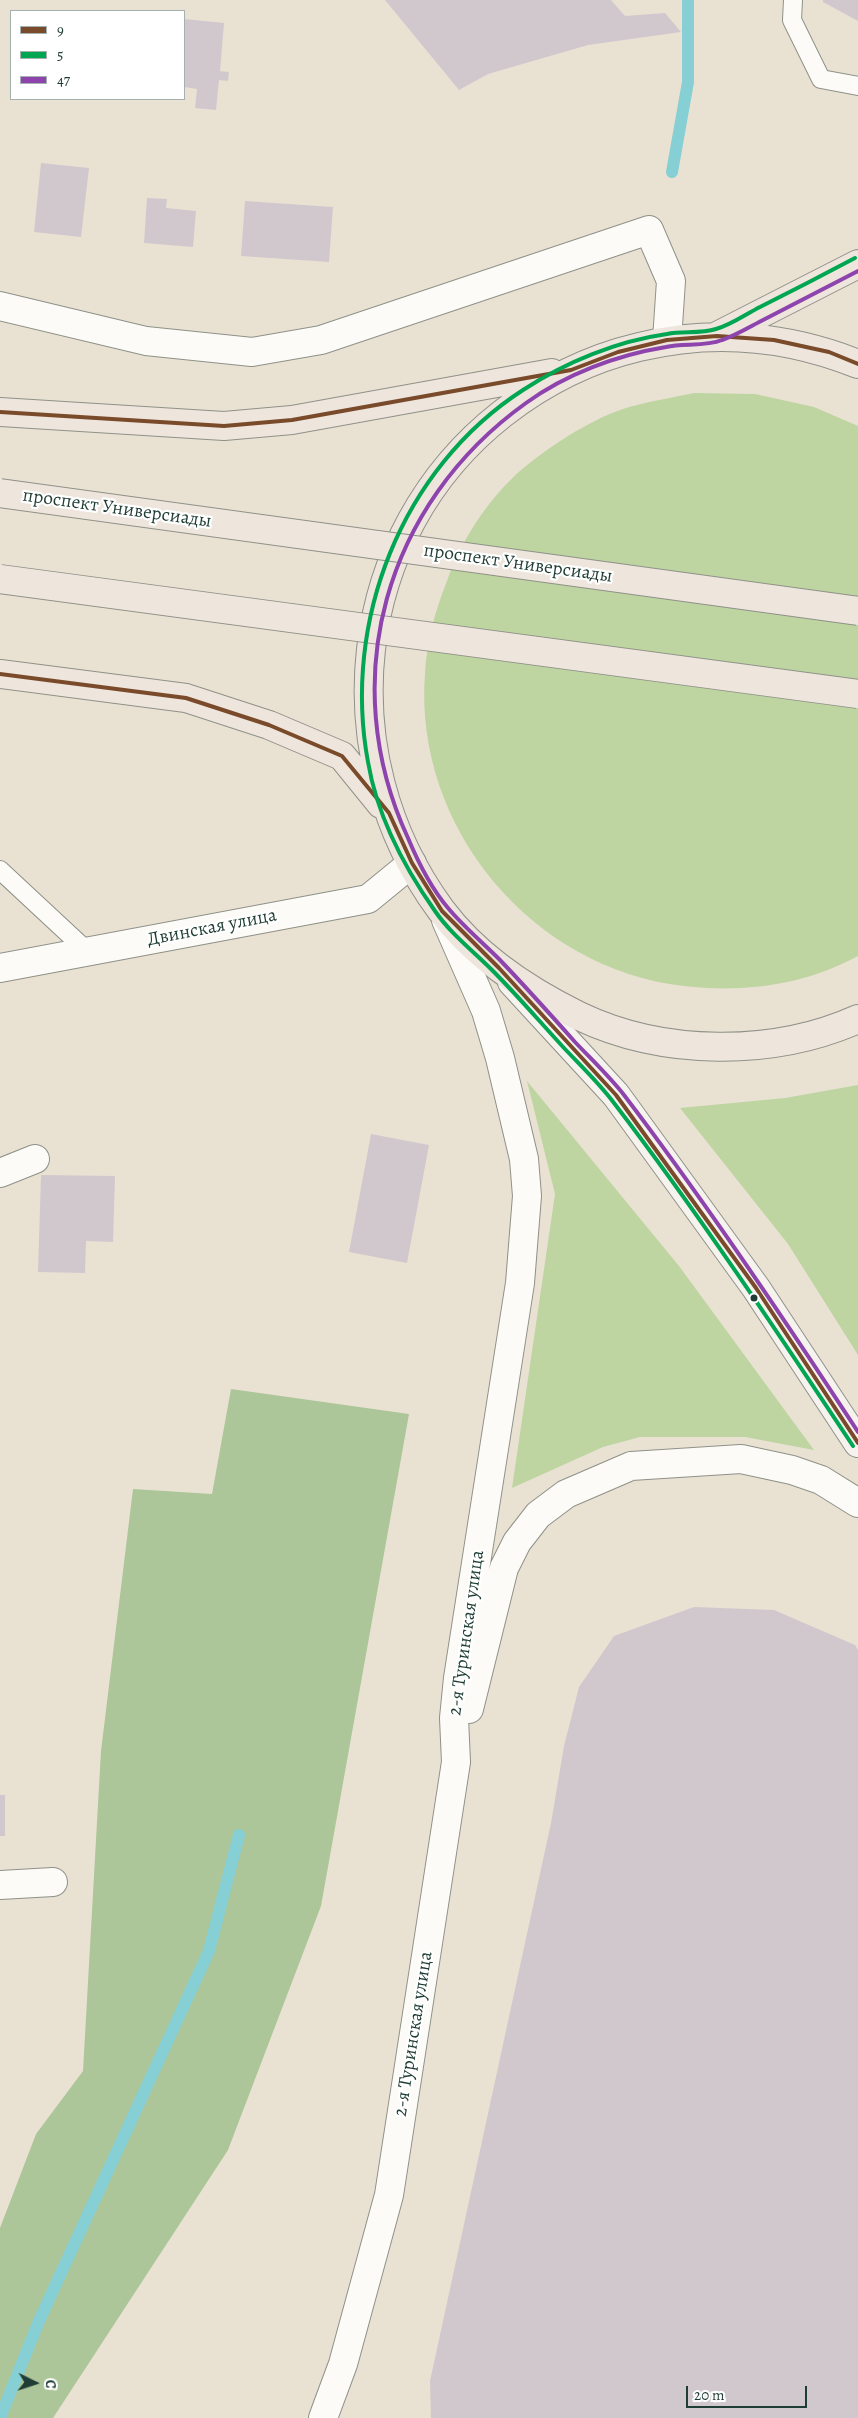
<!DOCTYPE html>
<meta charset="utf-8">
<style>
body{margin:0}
#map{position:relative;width:858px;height:2418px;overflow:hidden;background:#e9e2d3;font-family:Alegreya,serif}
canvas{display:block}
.legend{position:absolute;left:10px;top:10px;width:175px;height:90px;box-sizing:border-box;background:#fff;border:1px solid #a5b1ae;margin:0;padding:6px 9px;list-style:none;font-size:15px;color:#1f3d34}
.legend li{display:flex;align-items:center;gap:10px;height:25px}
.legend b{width:25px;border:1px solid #a5b1ae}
.north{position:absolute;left:10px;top:2358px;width:50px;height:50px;-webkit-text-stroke:4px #fff;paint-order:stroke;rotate:94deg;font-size:14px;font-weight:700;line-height:20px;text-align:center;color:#1f3d34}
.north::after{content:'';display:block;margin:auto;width:18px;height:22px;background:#1f3d34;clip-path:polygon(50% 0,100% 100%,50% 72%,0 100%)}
.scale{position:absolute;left:686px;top:2386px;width:121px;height:22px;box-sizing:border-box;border:2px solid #1f3d34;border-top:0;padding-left:6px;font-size:15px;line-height:18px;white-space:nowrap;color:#1f3d34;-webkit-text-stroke:4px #fff;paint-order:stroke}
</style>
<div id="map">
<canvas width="858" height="2418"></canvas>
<ul class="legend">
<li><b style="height:6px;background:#7a4b2a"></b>9</li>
<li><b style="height:6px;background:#00a651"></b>5</li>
<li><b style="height:6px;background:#8e44ad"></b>47</li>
</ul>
<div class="north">С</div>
<div class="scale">20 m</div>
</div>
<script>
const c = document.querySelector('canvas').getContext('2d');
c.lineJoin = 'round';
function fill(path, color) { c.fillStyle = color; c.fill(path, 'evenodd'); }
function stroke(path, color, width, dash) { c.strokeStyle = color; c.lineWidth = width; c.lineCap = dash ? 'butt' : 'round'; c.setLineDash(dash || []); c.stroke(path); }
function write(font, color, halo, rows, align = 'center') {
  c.font = font + ' Alegreya,serif'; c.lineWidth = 4.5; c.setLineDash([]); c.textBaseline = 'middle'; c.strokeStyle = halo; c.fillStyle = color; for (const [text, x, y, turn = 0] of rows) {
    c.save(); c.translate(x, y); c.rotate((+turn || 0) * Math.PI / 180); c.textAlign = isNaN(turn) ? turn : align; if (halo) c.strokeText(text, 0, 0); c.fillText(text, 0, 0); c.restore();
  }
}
const green = new Path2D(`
 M694,393L755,394L814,407L858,426V956C805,985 744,993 684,986C532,969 413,827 425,673C427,641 435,611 447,581C463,536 493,491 531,462C562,438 600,414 637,405C656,400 676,397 694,393Z
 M527,1081L679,1266L814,1450L745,1437H640L603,1447L512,1488L555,1194Z
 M858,1085V1355L788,1244L680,1108L785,1098Z`);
const forest = new Path2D(`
 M231,1389L409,1414L321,1906L228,2150L53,2418H0V2228L36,2134L83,2071L101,1751L133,1489L212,1494Z`);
const stream = new Path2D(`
 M672,172L688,82V0
 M0,2418L39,2321L209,1951L239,1835`);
const building = new Path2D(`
 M385,0H611L625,16L665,13L681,32L588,45L488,74L459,90Z
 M823,0H858V21L823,2Z
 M184,19L224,23L220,71L229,72L228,81L219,80L216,110L195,108L197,89L184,87Z
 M41,163L89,168L81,237L34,232Z
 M147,198L167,199L166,208L196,211L193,247L144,243Z
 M245,201L333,207L329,262L241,256Z
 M371,1134L429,1145L407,1263L349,1252Z
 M41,1175L115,1176L113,1242L86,1241L85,1273L38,1272Z
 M694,1607L774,1610L855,1645L858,1650V2418H431L430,2381L551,1823L564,1746L579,1687L614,1636Z
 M0,1795H5V1836H0Z`);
const service = new Path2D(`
 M793,0L792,20L821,79L858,86
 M0,870L87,951`);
const minor = new Path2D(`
 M0,306L146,341L252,352L321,340L649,230L671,281L667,340
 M0,968L368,899L412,863
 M0,1173L35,1159
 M0,1885L53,1882`);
const tertiary = new Path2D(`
 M469,1709L504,1568L517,1542L538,1515L566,1494L631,1466L741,1459L792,1470L821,1480L858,1503
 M323,2418L343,2364L389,2195L456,1762L454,1718L458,1678L520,1283L527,1196L524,1159L500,1058L486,1011L446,920`);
const secondary = new Path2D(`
 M512,982L616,1095L756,1288L858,1443`);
const primary = new Path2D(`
 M717,336L858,264
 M858,364C788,336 713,329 639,347C588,359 543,382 502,414C348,535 327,755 441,910C476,957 528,991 579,1016C663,1056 773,1057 858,1019
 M0,412L224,426L292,420L552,373
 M0,674L186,698L269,725L342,756L381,804`);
const primaryBridge = new Path2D(`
 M0,493L858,611
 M0,579L858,694`);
const bus1 = new Path2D(`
 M0,412L224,426L292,420L571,370L618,352L667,340L717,336L774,340L829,352L858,364
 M0,674L186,698L269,725L342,756L389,813L412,863L442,911L499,968L616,1095L756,1288L858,1443`);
const bus2 = new Path2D(`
 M853,1446C776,1330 699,1214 614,1103C599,1083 581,1066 564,1048C540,1022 517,995 492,970C473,951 450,933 435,911C404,867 377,815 368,762C342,622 401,469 523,390C566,362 617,341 667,334C683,331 701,334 716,329C731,325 746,314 760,307C792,291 823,275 855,258`);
const bus3 = new Path2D(`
 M858,271C827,287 796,303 765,319C751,326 737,335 722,340C705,347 684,343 666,347C617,355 566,374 526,403C385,504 335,680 408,838C418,862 431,888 448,908C463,926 482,942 499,959C525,986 550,1014 575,1042C591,1059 609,1076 624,1095C707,1204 783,1317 858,1432`);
const markers = [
 [754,1298,4.5,"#1f3d34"]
];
const streetNames = [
 ["проспект Универсиады",117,509,8],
 ["проспект Универсиады",518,564,8],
 ["Двинская улица",212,928,-11],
 ["2-я Туринская улица",467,1633,-82],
 ["2-я Туринская улица",414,2034,-81]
];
fill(green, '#bed5a2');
fill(forest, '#acc699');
stroke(stream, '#86cfd4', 12);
fill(building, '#d1c8ce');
stroke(service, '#8f9188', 20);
stroke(minor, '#8f9188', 30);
stroke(tertiary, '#8f9188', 30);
stroke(secondary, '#8f9188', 30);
stroke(primary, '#8f9188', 30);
stroke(service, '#fcfbf8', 18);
stroke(minor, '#fcfbf8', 28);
stroke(tertiary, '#fcfbf8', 28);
stroke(secondary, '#f6f2ee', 28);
stroke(primary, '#eee5dd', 28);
stroke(primaryBridge, '#8f9188', 30, []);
stroke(primaryBridge, '#eee5dd', 28);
stroke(bus1, '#7a4b2a', 4);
stroke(bus2, '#00a651', 4);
stroke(bus3, '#8e44ad', 4);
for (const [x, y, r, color] of markers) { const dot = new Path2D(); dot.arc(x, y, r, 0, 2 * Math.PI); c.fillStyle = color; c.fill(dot); stroke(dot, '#fff', 2); }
write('19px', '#1f3d34', '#fff', streetNames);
</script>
